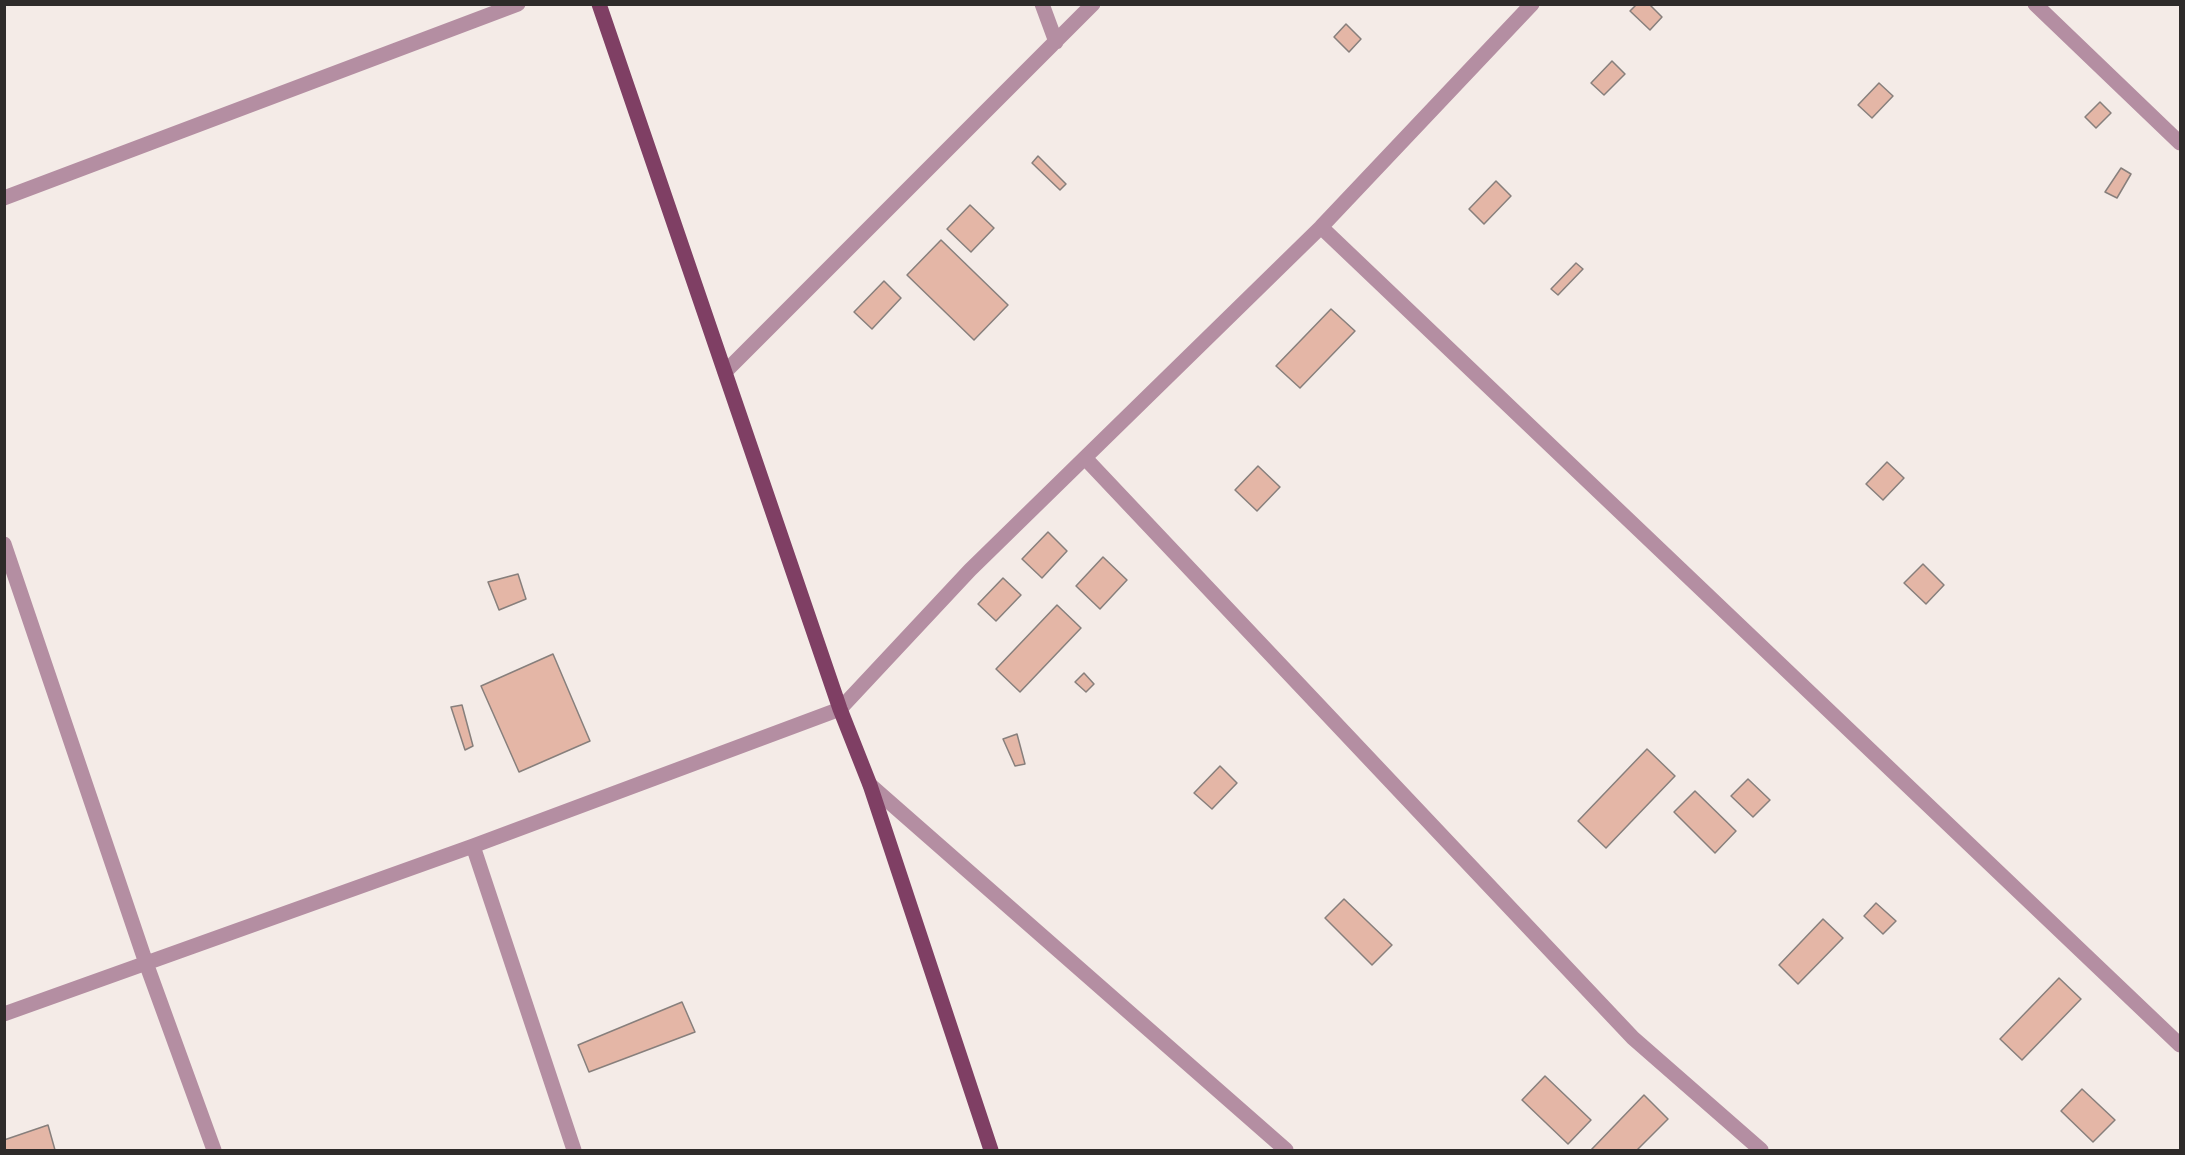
<!DOCTYPE html>
<style>
body{margin:0}
#map{position:relative;width:2185px;height:1155px;overflow:hidden;background:#f4ebe7;font-family:Montserrat,sans-serif}
canvas{display:block}
.frame{position:absolute;inset:0;border:6px solid #2e2b2a;pointer-events:none}
</style>
<div id="map">
<canvas width="2185" height="1155"></canvas>
<div class="frame"></div>
</div>
<script>
const c = document.querySelector('canvas').getContext('2d');
c.lineJoin = 'round';
function fill(path, color) { c.fillStyle = color; c.fill(path, 'evenodd'); }
function stroke(path, color, width, dash) { c.strokeStyle = color; c.lineWidth = width; c.lineCap = dash ? 'butt' : 'round'; c.setLineDash(dash || []); c.stroke(path); }
const building = new Path2D(`
 M1637,4H1649L1662,17L1650,30L1630,11Z
 M1346,24L1361,39L1349,52L1334,37Z
 M1612,61L1625,74L1604,95L1591,83Z
 M1879,83L1893,96L1872,118L1858,105Z
 M2100,102L2111,113L2096,128L2085,117Z
 M1038,156L1066,184L1060,190L1032,163Z
 M2121,168L2131,174L2117,198L2105,192Z
 M1496,181L1511,196L1484,224L1469,209Z
 M970,205L994,228L971,252L947,229Z
 M941,240L1008,305L974,340L907,275Z
 M1576,263L1583,269L1558,295L1551,289Z
 M884,281L901,298L872,329L854,312Z
 M1331,309L1355,331L1300,388L1276,366Z
 M1887,462L1904,478L1883,500L1866,484Z
 M1258,466L1280,487L1257,511L1235,490Z
 M1048,532L1067,551L1042,578L1022,559Z
 M1103,557L1127,580L1100,609L1076,586Z
 M1923,564L1944,585L1926,604L1904,583Z
 M518,574L526,599L499,610L488,582Z
 M1003,578L1021,595L996,621L978,604Z
 M1057,605L1081,628L1020,692L996,669Z
 M553,654L590,741L519,772L481,686Z
 M1084,673L1094,684L1086,692L1075,682Z
 M462,705L473,746L465,750L451,707Z
 M1017,734L1025,764L1015,766L1003,739Z
 M1647,749L1675,776L1606,848L1578,821Z
 M1220,766L1237,783L1212,809L1194,793Z
 M1748,779L1770,800L1753,817L1731,796Z
 M1695,791L1736,831L1715,853L1674,812Z
 M1344,899L1392,945L1372,965L1325,918Z
 M1876,903L1896,921L1883,934L1864,916Z
 M1823,919L1843,938L1798,984L1779,965Z
 M2059,978L2081,999L2022,1060L2000,1039Z
 M682,1002L695,1032L589,1072L578,1045Z
 M1545,1076L1591,1120L1568,1144L1522,1100Z
 M2082,1089L2115,1120L2093,1142L2061,1111Z
 M1644,1095L1668,1119L1637,1150H1591Z
 M48,1125L55,1150H4V1140Z`);
const street = new Path2D(`
 M1042,4L1056,42
 M2035,4L2180,143
 M4,198L518,4
 M1321,227L2180,1045
 M725,372L1093,4
 M1085,458L1633,1038L1761,1150
 M4,544L146,963L214,1150
 M870,785L1286,1150
 M473,846L574,1150
 M4,1014L473,846L840,709L970,570L1321,227L1532,4`);
const primary = new Path2D(`
 M599,4L840,709L870,785L991,1150`);
fill(building, '#e4b6a6');
stroke(building, '#877f7c', 1.5);
stroke(street, '#b48ea2', 15);
stroke(primary, '#7f3f64', 15);
</script>
